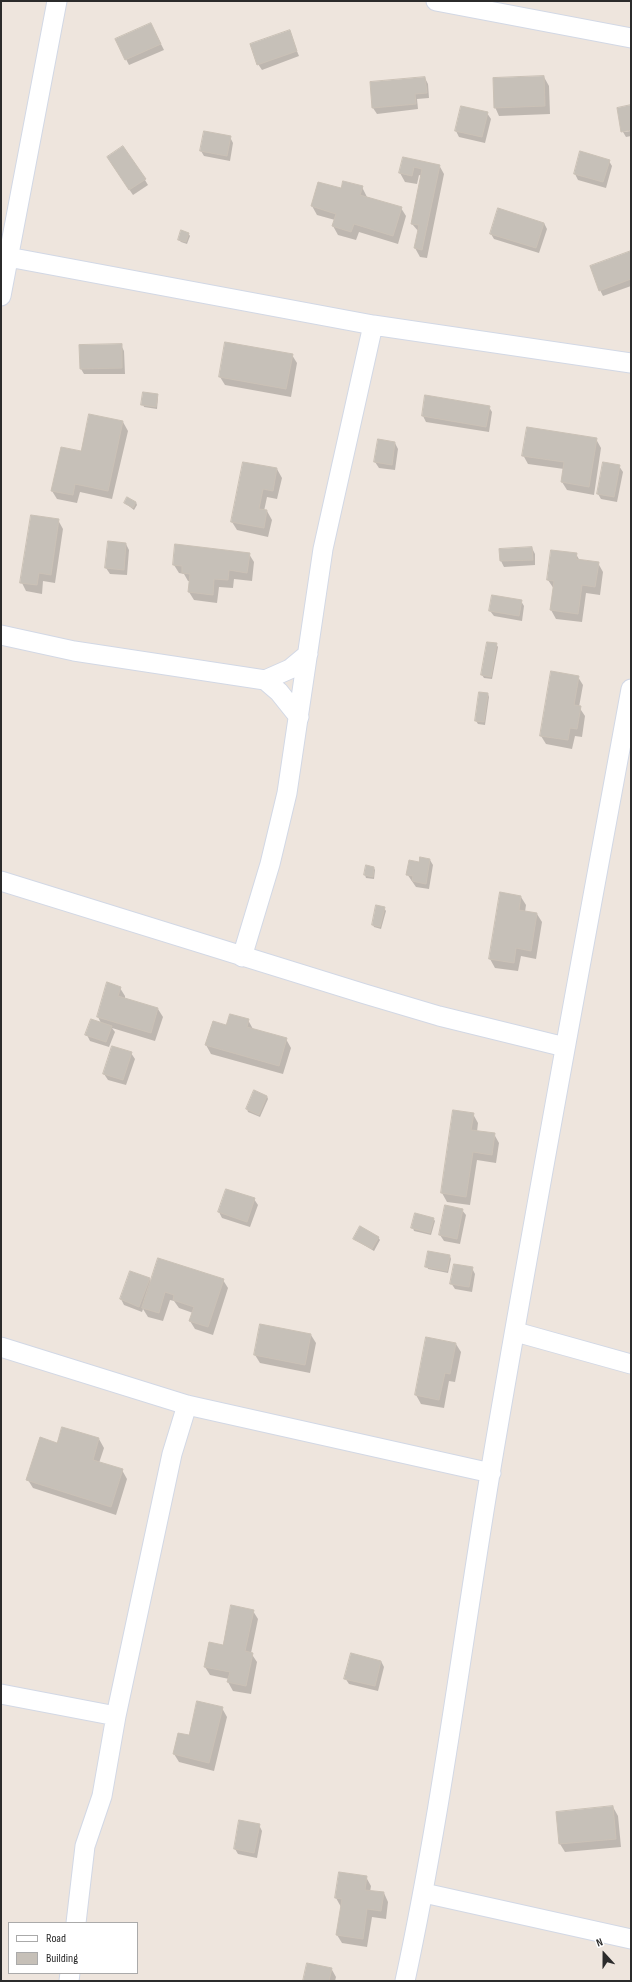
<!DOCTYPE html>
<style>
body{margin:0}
#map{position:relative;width:632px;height:1982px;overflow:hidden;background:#eee5dd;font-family:"Sofia Sans Condensed",sans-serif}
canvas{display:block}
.frame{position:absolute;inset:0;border:2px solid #2b2b2b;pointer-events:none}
.legend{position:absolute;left:8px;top:1922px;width:130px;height:52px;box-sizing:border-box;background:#fff;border:1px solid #aaa;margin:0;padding:5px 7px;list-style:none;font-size:12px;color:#2b2b2b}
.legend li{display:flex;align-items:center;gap:8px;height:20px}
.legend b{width:20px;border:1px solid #aaa}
.north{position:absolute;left:584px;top:1934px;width:40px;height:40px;-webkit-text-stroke:3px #fff;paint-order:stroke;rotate:339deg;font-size:11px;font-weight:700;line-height:16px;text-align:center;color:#2b2b2b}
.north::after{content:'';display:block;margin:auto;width:14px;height:18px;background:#2b2b2b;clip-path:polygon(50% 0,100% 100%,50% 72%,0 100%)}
</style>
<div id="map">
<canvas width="632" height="1982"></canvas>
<div class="frame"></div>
<ul class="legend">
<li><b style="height:5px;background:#fff"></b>Road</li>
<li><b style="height:11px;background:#c6c0b8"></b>Building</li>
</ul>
<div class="north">N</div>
</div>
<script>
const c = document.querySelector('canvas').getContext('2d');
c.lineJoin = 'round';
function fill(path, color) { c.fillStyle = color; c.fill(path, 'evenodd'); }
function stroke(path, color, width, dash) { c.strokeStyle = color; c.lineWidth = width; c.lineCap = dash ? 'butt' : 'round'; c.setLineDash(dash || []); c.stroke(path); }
const shadow = new Path2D(`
 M151,24L164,50L129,65L116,40Z
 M289,31L299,56L262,70L258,64Z
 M544,77L549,86L550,114L499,116L495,107Z
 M425,78L428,84L429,98L417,99L418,109L377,114L373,108L371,83Z
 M487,113L491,119L485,143L459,137L456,131Z
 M631,131V136L626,137L623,132Z
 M230,137L233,143L230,161L204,156L201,151Z
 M581,153L609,161L612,166L606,188L578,180L575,174Z
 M404,158L439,165L444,174L427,258L420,257L415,248L419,232L412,224L422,176L419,175L417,184L405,182L400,173Z
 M111,163L145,180L148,185L133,195Z
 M319,183L342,190L362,187L367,197L401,208L406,216L398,244L359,232L356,240L338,235L333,226L335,220L317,215L312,206Z
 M544,223L547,229L539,253L494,239L491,234Z
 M188,233L190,236L187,244L181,242L179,240Z
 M631,252V286L603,296L600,290Z
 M121,345L124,351L125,374H84L81,369Z
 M292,355L297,363L291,397L225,385L220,377Z
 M157,395L158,398L157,409L144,407L143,404Z
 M489,407L492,412L489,432L426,422L423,416Z
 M123,422L128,431L112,499L80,492L77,503L57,499L52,491L82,452Z
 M596,439L601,448L594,495L567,490L562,482L564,469L528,464L523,455Z
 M395,443L398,449L395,470L379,468L375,462Z
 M619,466L623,472L617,502L601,499L598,494Z
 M277,469L282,478L277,499L267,497L264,511H267L272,520L268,537L237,530L232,522Z
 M136,502L137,505L134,510L125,503Z
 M58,520L63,529L55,583L43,581L42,594L26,591L22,583Z
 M109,542L126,544L129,550L127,575L110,574L106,568Z
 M532,548L535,554V565L504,567L501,561Z
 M552,551L576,554L580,561L598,563L603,572L600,595L586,593L582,622L556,619L551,610L554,589L548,580Z
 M249,554L254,562L252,581L234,579L233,588L219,587L217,603L194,600L189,592L191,581H188L184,574L179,573L174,565Z
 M521,601L524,606L522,621L494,616L490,611Z
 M496,644L498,647L492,679L484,678L482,675Z
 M578,677L583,685L579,707L585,716L582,737L575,736L572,749L546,744L541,736Z
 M480,693L488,694L489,697L485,725L478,724L476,721Z
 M430,860L433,865L429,889L416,887L407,874L420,863Z
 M374,868L375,870L374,879L366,878L365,875Z
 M521,897L526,905L525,912L537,914L542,922L536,959L521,956L518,971L495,968L490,959Z
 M384,908L386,911L381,929L374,927L373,925Z
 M120,988L125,996V999L158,1009L163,1017L155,1041L112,1028L115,1032L109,1047L90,1041L87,1035L101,1023L98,1017Z
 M248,1020L253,1029L286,1039L291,1048L283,1074L211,1054L206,1045L227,1026Z
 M131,1053L135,1059L126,1085L108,1080L104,1074Z
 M267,1096L268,1099L260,1117L248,1112L247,1109Z
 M454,1111L473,1114L478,1123L477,1132L494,1134L499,1143L496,1163L477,1160L470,1205L447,1202L442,1193Z
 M254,1199L258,1205L250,1227L222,1218L219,1212Z
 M462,1210L466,1215L460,1244L444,1241L440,1235Z
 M433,1218L435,1221L431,1235L414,1231L413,1228Z
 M378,1237L380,1240L374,1251L354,1239Z
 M450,1256L451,1259L448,1273L428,1269L427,1266Z
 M472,1268L475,1274L472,1292L455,1289L451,1283Z
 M131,1272L149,1279L151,1282L223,1280L228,1288L213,1335L195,1329L190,1321L193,1313L179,1308L174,1301L170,1300L163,1321L148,1317L143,1309L142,1312L124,1305L121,1299Z
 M311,1335L316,1343L310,1373L260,1363L255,1355Z
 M456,1344L461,1352L455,1382L449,1381L444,1408L421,1404L416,1395Z
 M63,1428L99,1439L104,1448L99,1463L122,1470L127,1479L116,1515L33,1488L28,1480L58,1444Z
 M253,1611L258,1619L251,1653L257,1662L251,1694L233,1691L228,1682L229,1679L210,1675L205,1667Z
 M381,1661L384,1667L378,1691L349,1684L345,1678Z
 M222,1708L227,1717L214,1771L179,1762L174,1754L190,1737Z
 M613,1807L618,1816L621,1847L565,1852L560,1844Z
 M259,1825L262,1831L257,1858L238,1854L235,1849Z
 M366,1877L371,1886L370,1892L384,1893L388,1902L386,1919L372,1917L367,1947L342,1943L337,1935L341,1907L336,1898Z
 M331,1968L336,1977L335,1981H304Z`);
const building = new Path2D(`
 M151,23L161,44L125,60L115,39Z
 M290,30L297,51L257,65L250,44Z
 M544,76L545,106L494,108L493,78Z
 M425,77L427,93L415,94L416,104L372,108L370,82Z
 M631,105V130L621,132L617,108Z
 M461,106L488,112L482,137L455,131Z
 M204,131L231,136L227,156L200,151Z
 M123,146L146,179L129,190L107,157Z
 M580,151L610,160L603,182L574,174Z
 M403,157L440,165L422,250L414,248L419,225L411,224L422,169L414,167L412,176L399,173Z
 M343,181L363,186L360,195L402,207L393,236L354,224L351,232L332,226L336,214L311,206L318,182L341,188Z
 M498,208L544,223L536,248L490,234Z
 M181,230L189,233L186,242L178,240Z
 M631,251V279L599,291L590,266Z
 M225,342L293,354L286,389L219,377Z
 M122,344V368L80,369L79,345Z
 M143,392L158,394L156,407L141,405Z
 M425,395L490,406L486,427L422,416Z
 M89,414L123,421L108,491L75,484L73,495L51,491L61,447L81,451Z
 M527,427L597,438L589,487L561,482L564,462L522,456Z
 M378,439L395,442L392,465L374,462Z
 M243,462L277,468L273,491L263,489L259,509L267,510L264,528L231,522Z
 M603,462L620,465L614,497L597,494Z
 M127,497L136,502L133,508L124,503Z
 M31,515L59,519L51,575L39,573L37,585L20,583Z
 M108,541L126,543L124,570L105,568Z
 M175,544L250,553L247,573L229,570L228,580L214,579L213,595L188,592L190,574L182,573V566L173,565Z
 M532,547L533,560L500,561L499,549Z
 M551,550L577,553L576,559L599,562L595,587L582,585L578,614L550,610L554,581L547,580Z
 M492,595L522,600L519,616L489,611Z
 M487,642L497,643L491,677L481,675Z
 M551,671L579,676L574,705L581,706L577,729L570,728L568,740L540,736Z
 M479,692L488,693L484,722L475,721Z
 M420,857L430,859L426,884L412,881L413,876L406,875L409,860L419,862Z
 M366,865L374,867L373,877L364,875Z
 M500,892L521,896L519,910L537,913L531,951L516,948L514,963L489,959Z
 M376,905L385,907L380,927L372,925Z
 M107,982L121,987L118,996L158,1008L151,1033L97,1017Z
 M230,1014L249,1019L247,1027L287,1038L279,1066L205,1045L213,1021L226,1025Z
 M91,1019L112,1026L106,1042L85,1035Z
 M112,1046L132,1052L123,1080L103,1074Z
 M254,1090L267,1096L259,1115L246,1109Z
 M453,1110L474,1113L471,1130L495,1133L492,1155L473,1152L466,1197L441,1193Z
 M226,1189L255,1198L247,1222L218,1212Z
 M445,1205L463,1209L457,1239L439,1235Z
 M415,1213L434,1218L430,1233L411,1228Z
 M360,1226L379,1237L372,1249L353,1239Z
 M428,1251L450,1255L447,1271L425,1267Z
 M158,1258L224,1279L208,1327L189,1321L194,1307L173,1300L174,1295L165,1292L159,1313L142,1308Z
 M454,1264L473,1267L469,1287L450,1284Z
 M130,1271L150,1278L139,1307L120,1299Z
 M260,1324L311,1334L305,1365L254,1355Z
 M426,1337L456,1343L450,1374L445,1373L439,1400L415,1395Z
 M62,1427L99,1438L93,1460L123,1469L111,1507L26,1480L40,1437L57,1443Z
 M231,1605L254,1610L245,1651L253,1653L246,1686L227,1682L230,1672L204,1667L209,1642L223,1645Z
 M351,1653L381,1661L375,1686L344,1679Z
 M197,1701L223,1707L209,1763L173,1754L178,1733L189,1735Z
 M613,1806L616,1839L559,1844L556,1812Z
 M239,1820L260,1824L254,1853L234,1849Z
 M339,1872L367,1876L365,1890L384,1892L381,1911L367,1909L363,1939L336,1935L342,1899L335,1898Z
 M307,1963L332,1968L329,1981H303Z`);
const minor = new Path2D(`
 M436,1L631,38
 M8,257L373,325L631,363
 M1,296L57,1
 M1,635L74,651L265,680L290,669L308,654
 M265,680L279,692L299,717
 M1,881L365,994L439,1016L565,1047
 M242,957L270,864L287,793L323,549L373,325
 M516,1332L631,1364
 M1,1347L187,1405L491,1473
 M1,1694L116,1716
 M424,1893L631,1939
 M76,1923L85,1846L102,1796L116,1716L172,1454L187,1405
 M69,1981L70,1973
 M405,1981C441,1814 462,1643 490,1474C534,1212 583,951 631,689`);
fill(shadow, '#0003');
fill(building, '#c6c0b8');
stroke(building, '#cac1b6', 1);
stroke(minor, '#d2d8e5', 21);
stroke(minor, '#fff', 19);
</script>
